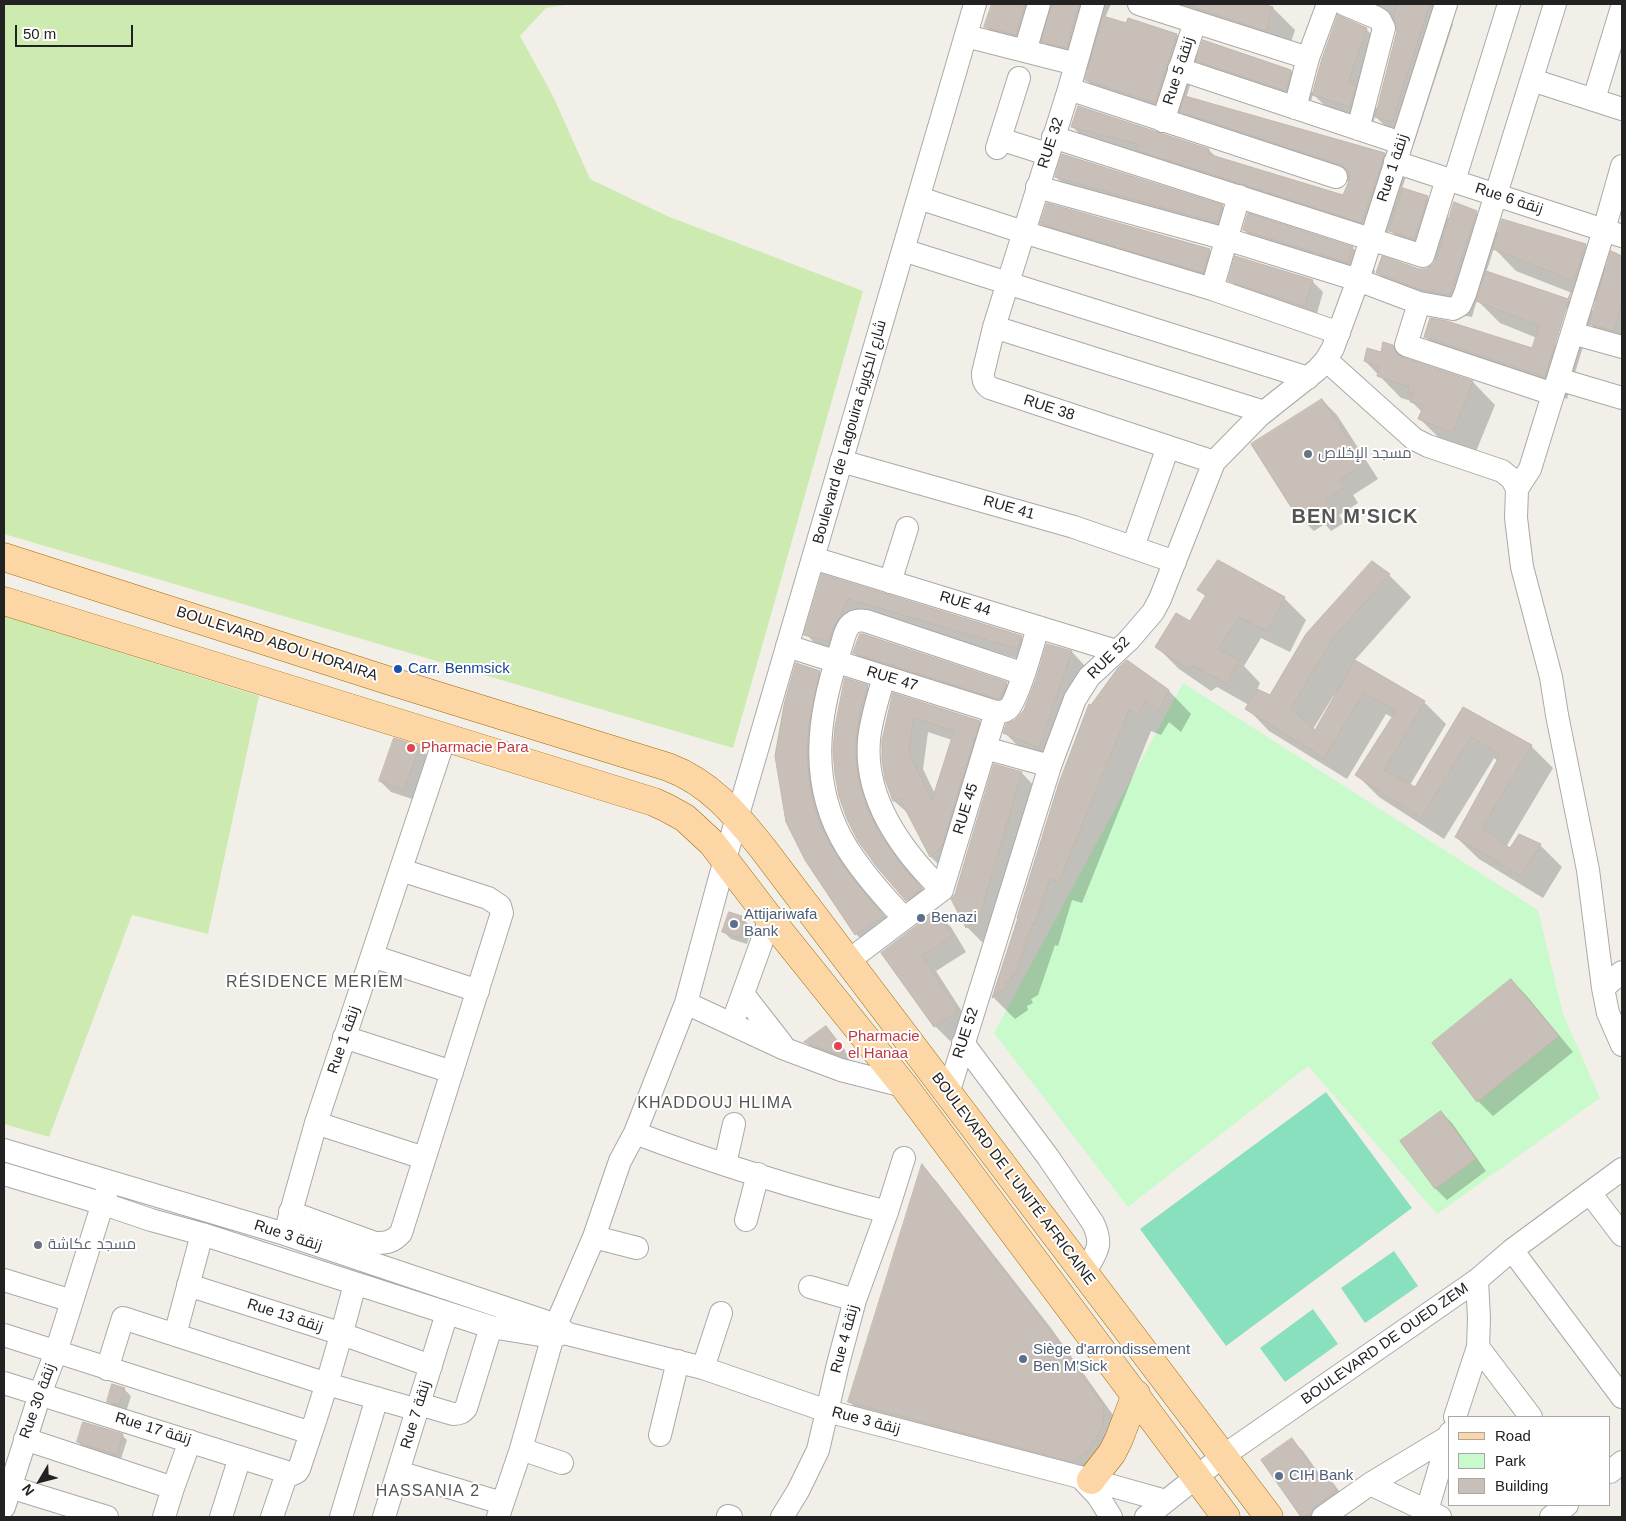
<!DOCTYPE html>
<meta charset="utf-8">
<style>
body{margin:0}
#map{position:relative;width:1626px;height:1521px;overflow:hidden;background:#f2efe9;font-family:Helvetica,sans-serif}
canvas{display:block}
.frame{position:absolute;inset:0;border:5px solid #222;pointer-events:none}
.legend{position:absolute;left:1448px;top:1416px;width:162px;height:90px;box-sizing:border-box;background:#fff;border:1px solid #a7a7a7;margin:0;padding:6px 9px;list-style:none;font-size:15px;color:#222}
.legend li{display:flex;align-items:center;gap:10px;height:25px}
.legend b{width:25px;border:1px solid #a7a7a7}
.north{position:absolute;left:15px;top:1456px;width:50px;height:50px;-webkit-text-stroke:4px #fff;paint-order:stroke;rotate:233deg;font-size:14px;font-weight:700;line-height:20px;text-align:center;color:#222}
.north::after{content:'';display:block;margin:auto;width:18px;height:22px;background:#222;clip-path:polygon(50% 0,100% 100%,50% 72%,0 100%)}
.scale{position:absolute;left:15px;top:25px;width:118px;height:22px;box-sizing:border-box;border:2px solid #222;border-top:0;padding-left:6px;font-size:15px;line-height:18px;white-space:nowrap;color:#222;-webkit-text-stroke:4px #fff;paint-order:stroke}
</style>
<div id="map">
<canvas width="1626" height="1521"></canvas>
<div class="frame"></div>
<ul class="legend">
<li><b style="height:6px;background:#fcd6a4"></b>Road</li>
<li><b style="height:14px;background:#c8facc"></b>Park</li>
<li><b style="height:14px;background:#c7bfb8"></b>Building</li>
</ul>
<div class="north">N</div>
<div class="scale">50 m</div>
</div>
<script>
const c = document.querySelector('canvas').getContext('2d');
c.lineJoin = 'round';
function fill(path, color) { c.fillStyle = color; c.fill(path, 'evenodd'); }
function stroke(path, color, width, dash) { c.strokeStyle = color; c.lineWidth = width; c.lineCap = dash ? 'butt' : 'round'; c.setLineDash(dash || []); c.stroke(path); }
function write(font, color, halo, rows, align = 'center') {
  c.font = font + ' Helvetica,Cairo,sans-serif'; c.lineWidth = 4; c.setLineDash([]); c.textBaseline = 'middle'; c.strokeStyle = halo; c.fillStyle = color; for (const [text, x, y, turn = 0] of rows) {
    c.save(); c.translate(x, y); c.rotate((+turn || 0) * Math.PI / 180); c.textAlign = isNaN(turn) ? turn : align; if (halo) c.strokeText(text, 0, 0); c.fillText(text, 0, 0); c.restore();
  }
}
const grass = new Path2D(`
 M4,4H572L546,8L520,36L553,96L590,179L667,216L863,291L733,748L4,534Z
 M4,616L259,696L208,934L132,915L49,1137L4,1124Z`);
const park = new Path2D(`
 M1183,683L1538,910L1563,1014L1600,1098L1437,1214L1308,1066L1128,1207L994,1033Z`);
const pitch = new Path2D(`
 M1326,1092L1412,1208L1226,1346L1140,1229Z
 M1394,1251L1418,1286L1365,1323L1341,1288Z
 M1313,1309L1338,1344L1285,1382L1260,1348Z`);
const shadow = new Path2D(`
 M993,4H1111L1105,18L1127,25L1128,19L1177,35L1199,57L1291,71L1313,94L1366,29L1388,51L1371,102L1378,109L1398,31L1396,23L1371,13L1341,4H1433L1453,24L1414,144L1398,139L1375,116L1372,128L1336,117L1313,94L1308,112L1220,83L1198,61L1186,98L1384,154L1406,176L1402,189L1427,197L1449,219L1476,212L1499,234L1585,245L1607,268L1612,253L1622,257V349L1612,346L1590,324L1567,399L1448,359L1426,337L1533,350L1537,338L1500,323L1477,300L1472,317L1446,312L1400,295L1377,272L1427,270L1433,266L1436,261L1413,253L1389,229L1385,244L1094,149L1072,126L1209,150L1216,157L1344,196L1349,182L1203,134L1181,112L1177,125L1109,102L1086,80L1089,70L1065,64L1043,41L1038,57L1008,49L986,27ZM1494,248L1516,271L1572,293L1569,301L1486,273ZM1575,294L1597,302L1594,312ZM1565,307L1568,308L1556,345L1554,343Z
 M1132,4H1259L1273,8L1295,30L1288,52Z
 M1056,177L1222,206L1237,221L1232,237L1071,192Z
 M1248,215L1353,248L1375,271L1370,285L1266,252L1244,230Z
 M1042,223L1209,250L1220,261L1214,283L1053,234Z
 M1230,280L1312,281L1323,292L1316,317L1240,291Z
 M1393,346L1406,360L1473,382L1495,405L1475,454L1442,441L1420,419L1422,412L1411,401L1401,398L1365,361L1382,354Z
 M1322,400L1337,415L1378,479L1353,495L1358,503L1339,515L1344,523L1331,531L1325,524L1314,531L1299,517Z
 M1372,563L1389,575L1411,597L1354,661L1424,702L1446,724L1410,785L1415,788L1463,709L1531,746L1553,768L1506,847L1510,850L1520,836L1540,845L1562,867L1543,898L1479,859L1456,837L1498,761L1494,758L1444,839L1379,797L1357,775L1393,718L1386,714L1347,779L1269,731L1247,708L1249,705L1217,687L1211,691L1179,669L1157,647L1190,623L1206,597L1199,590L1284,598L1306,620L1290,652L1261,638L1244,666L1260,683L1257,690L1271,696ZM1334,695L1336,696L1316,732L1313,729Z
 M823,576L1021,637L1036,652L1033,663L863,613L844,656L820,649L806,634Z
 M1048,645L1072,652L1086,667L1054,762L1020,748L1005,733L1025,710L1037,679Z
 M854,653L1006,683L1021,698L1014,713L869,667Z
 M1127,662L1169,691L1191,714L1181,732L1169,722L1161,735L1151,731L1082,903L1072,900L1058,946L1055,945L1038,995L1031,999L1033,1003L1027,1006L1028,1010L1015,1019L993,997L1091,707Z
 M819,672L834,686L823,738L857,881L898,932L871,949L856,934L787,821Z
 M867,686L882,701L870,755L903,864L936,904L922,915L907,900L836,773Z
 M894,695L979,722L994,737L945,871L931,857L910,815L894,801ZM928,732L952,740L935,794L923,769Z
 M419,747L430,758L415,800L391,792L380,781Z
 M1022,773L1036,788L993,934L982,942L967,927L956,894Z
 M936,913L951,927L966,952L936,971L972,1027L950,1041L935,1026L882,953Z
 M741,917L748,924L747,927L751,931L747,944L731,939L724,932Z
 M1511,980L1526,995L1573,1052L1493,1116L1478,1101L1434,1043Z
 M826,1028L851,1059L847,1062L813,1049L806,1042Z
 M1441,1112L1452,1123L1486,1171L1447,1200L1436,1189L1401,1141Z
 M922,1167L936,1181L1051,1328L1118,1422L1088,1476L864,1417L850,1402Z
 M124,1389L131,1396L126,1412L115,1408L108,1401Z
 M122,1435L127,1440L121,1459L83,1447L78,1442Z
 M1292,1440L1303,1451L1320,1475L1323,1473L1334,1484L1347,1502L1326,1517H1303L1263,1460Z`);
const building = new Path2D(`
 M992,4H1025L1016,35L984,27Z
 M1052,4H1079L1067,48L1041,42Z
 M1185,4H1263L1273,7L1266,31Z
 M1398,4H1430L1392,122L1375,117L1397,31L1393,18Z
 M1338,15L1367,28L1348,83L1356,85L1350,107L1312,95L1321,62Z
 M1103,16L1126,23L1128,18L1177,34L1155,103L1085,80Z
 M1203,40L1291,70L1286,91L1196,61Z
 M1185,96L1385,153L1362,223L1136,150L1138,144L1071,127L1078,106L1209,149L1208,154L1343,195L1349,181L1350,171L1341,165L1180,112Z
 M1062,154L1223,205L1217,223L1055,177Z
 M1403,188L1428,196L1414,239L1389,231Z
 M1454,202L1477,211L1450,295L1422,290L1376,273L1382,256L1419,269H1426L1432,265L1436,260Z
 M1047,203L1210,249L1203,273L1040,224Z
 M1248,213L1353,247L1348,263L1243,230Z
 M1502,219L1586,244L1574,281L1493,249Z
 M1611,251L1622,256V302L1614,331L1589,324Z
 M1235,256L1313,280L1305,307L1228,281Z
 M1486,271L1568,299L1572,289L1545,377L1424,337L1430,318L1447,321L1532,348L1539,326L1476,301Z
 M1383,342L1393,345L1396,353L1402,357L1473,381L1453,433L1418,419L1424,405L1410,402L1414,393H1408L1409,387L1377,376L1379,367L1364,361L1367,348L1381,352Z
 M1322,399L1364,464L1340,480L1345,487L1325,500L1330,508L1316,517L1311,509L1298,518L1251,444Z
 M1218,560L1285,597L1267,631L1239,617L1218,649L1239,659L1227,684L1194,666L1188,669L1155,647L1176,613L1190,621L1206,595L1197,590Z
 M1372,561L1390,574L1333,638L1291,708L1315,730L1355,660L1425,701L1384,770L1415,787L1463,707L1532,745L1482,828L1510,848L1519,834L1541,844L1521,876L1455,837L1500,755L1471,737L1421,818L1355,775L1396,711L1364,693L1324,758L1245,709L1257,689L1270,695L1306,634Z
 M822,574L1022,636L1018,649L848,599L841,615L833,628L829,642L804,635Z
 M860,634H863L1007,682L1000,697L998,699L853,653Z
 M1047,644L1072,651L1039,748L1003,733L1006,724L1015,720L1024,710L1036,679Z
 M1127,660L1169,690L1159,711L1146,701L1139,714L1129,710L1059,882L1050,879L1035,924L1033,923L1016,973L1010,977L1012,980L1005,984L1007,987L992,998L1018,918H1017L1059,783L1089,704L1091,705L1118,668Z
 M796,663L820,671L809,723L807,751L809,777L813,802L822,828L842,865L884,916L855,935L805,860L786,822L775,756L784,705Z
 M845,678L868,685L860,713L856,739V762L860,785L867,807L877,829L902,866L922,889L906,901L877,867L858,841L847,819L839,796L835,774L833,750L835,727Z
 M893,693L980,721L942,846L930,857L900,799L893,801L885,779L882,760V741ZM914,718L954,731L932,800L909,753Z
 M394,738L420,746L404,790L379,781Z
 M994,764L1022,772L979,919L966,928L951,899L955,894Z
 M936,911L953,936L922,956L958,1011L934,1027L881,953Z
 M729,912L742,916L740,921L744,923L740,938L722,932Z
 M1511,979L1559,1036L1477,1102L1432,1043Z
 M826,1026L845,1051L839,1055L804,1042Z
 M1441,1111L1476,1159L1435,1189L1400,1141Z
 M922,1164L1036,1312L1104,1406L1103,1426L1089,1450L1072,1462L848,1402Z
 M112,1384L125,1388L119,1405L107,1402Z
 M83,1422L123,1434L117,1455L77,1442Z
 M1292,1438L1317,1475L1323,1471L1337,1491L1315,1506L1311,1512L1304,1517H1301L1261,1460Z`);
const minor = new Path2D(`
 M1093,4L1069,89L994,327L983,373C983,380 984,384 990,388L1214,462
 M1139,4L1308,58
 M1344,4L1375,17L1380,20L1384,28L1358,129
 M966,36L1076,64
 M1025,51L1039,4
 M1179,69L1401,143
 M1532,80L1622,109
 M1069,89L1336,177
 M1594,99L1622,7
 M1295,108L1308,58L1328,4
 M1163,121L1195,22
 M1053,137L1423,256L1447,179
 M1000,139L1047,154
 M997,148L1019,78
 M1395,162L1622,236
 M1454,181L1509,4
 M1037,187L1226,239L1358,280L1419,303L1453,309L1460,305L1465,294L1555,4
 M919,198L1023,232L1212,289L1339,333
 M903,250L1308,378
 M1212,289L1239,196
 M1419,303L1406,345L1553,394
 M994,327L1264,412
 M1572,333L1622,347
 M1326,360L1414,439L1428,446L1502,471L1512,479L1517,489L1516,518L1522,567L1551,677L1557,715L1588,870L1603,988L1608,1013L1622,1045
 M1558,379L1622,398
 M841,461L1074,527L1175,562
 M1517,489L1530,469L1604,230L1622,166
 M1133,547L1168,447
 M813,558L1116,651
 M890,582L907,528
 M787,646L996,712
 M884,677C878,698 871,719 869,740C864,798 902,851 942,890
 M985,748L1050,766
 M904,918C883,896 863,873 847,848C808,785 817,716 840,650C845,635 846,617 866,621L1024,674
 M372,956L478,991
 M848,961L942,890L996,712C1001,712 1004,712 1008,709C1017,702 1034,642 1038,627
 M1603,988L1622,972
 M743,994L782,1044
 M686,1003L785,1049L841,1070L904,1086
 M732,1024L770,919
 M344,1037L452,1072
 M963,1043L1048,1157L1093,1223C1104,1246 1096,1252 1085,1272
 M948,1094L1050,766L1075,699L1089,677L1129,640L1153,612L1160,599L1214,462L1259,416L1317,370L1326,360L1333,348L1358,280L1446,4
 M316,1123L424,1158
 M635,1133C717,1164 802,1190 887,1212
 M4,1150L285,1234L556,1325L568,1334L703,1368L827,1411L1091,1480L1166,1501
 M725,1164L734,1124
 M4,1174L104,1204L151,1220L202,1234L491,1327L552,1337L559,1335
 M1590,1193L1622,1235
 M290,1212L375,1243C387,1243 393,1242 401,1233L502,913L500,906L488,898L401,870
 M746,1220L758,1174
 M287,1226L316,1123L445,737
 M594,1237L637,1248
 M1512,1250L1622,1397
 M4,1280L72,1301
 M188,1285L342,1334L431,1366
 M810,1287L855,1300
 M4,1335L311,1433
 M175,1335L202,1234
 M1478,1347L1531,1417
 M703,1368L721,1313
 M107,1369L123,1318L327,1384L418,1410
 M4,1383L293,1474L297,1472L299,1469C320,1408 339,1346 355,1284
 M419,1404L453,1414C459,1414 462,1413 466,1408L491,1327
 M1455,1417L1478,1347L1479,1318L1477,1280
 M660,1435L678,1361
 M25,1439L173,1488
 M521,1449L562,1463
 M398,1472L502,1503
 M1610,1472L1622,1462
 M1081,1478L1098,1496L1111,1517
 M1370,1484L1440,1517
 M10,1487L107,1517
 M4,1507L40,1394L56,1352L107,1190
 M728,1516L731,1517
 M164,1517L173,1488L190,1441
 M221,1517L240,1457
 M272,1517L287,1473
 M341,1517L377,1398
 M384,1517L447,1313
 M498,1517L521,1449L556,1325L594,1237L620,1161L635,1133L686,1003L725,859L975,4
 M782,1517L798,1491L818,1450L838,1364L855,1300L887,1212L904,1158
 M1146,1517L1223,1456L1477,1280L1512,1250L1622,1169
 M1323,1517L1370,1484L1448,1437
 M1425,1517L1450,1433
 M1551,1517L1567,1505`);
const major = new Path2D(`
 M4,557L390,681L668,767C711,783 736,815 764,850L1269,1517
 M4,601L654,802L667,808L685,818L712,843L770,919L904,1086L1226,1517
 M1091,1480L1112,1453L1119,1439L1136,1394`);
const markers = [
 [1308,454,5,"#6b7280"],
 [398,669,5,"#1a4fb4"],
 [411,748,5,"#e0444e"],
 [921,918,5,"#5c6f8a"],
 [734,924,5,"#5c6f8a"],
 [838,1046,5,"#e0444e"],
 [38,1245,5,"#6b7280"],
 [1023,1359,5,"#5c6f8a"],
 [1279,1476,5,"#5c6f8a"]
];
const streetNames = [
 ["Rue 5 زنقة",1179,71,-72],
 ["RUE 32",1051,143,-72],
 ["Rue 1 زنقة",1393,168,-72],
 ["Rue 6 زنقة",1509,199,18],
 ["RUE 38",1049,408,18],
 ["Boulevard de Lagouira شارع الكويرة",850,432,-74],
 ["RUE 41",1009,508,16],
 ["RUE 44",965,604,17],
 ["BOULEVARD ABOU HORAIRA",277,644,18],
 ["RUE 52",1109,658,-45],
 ["RUE 47",892,679,17],
 ["RUE 45",966,809,-73],
 ["RUE 52",966,1033,-72],
 ["Rue 1 زنقة",344,1040,-71],
 ["BOULEVARD DE L'UNITÉ AFRICAINE",1013,1179,53],
 ["Rue 3 زنقة",288,1236,18],
 ["Rue 13 زنقة",285,1316,18],
 ["Rue 4 زنقة",845,1339,-75],
 ["BOULEVARD DE OUED ZEM",1385,1344,-35],
 ["Rue 30 زنقة",38,1401,-70],
 ["Rue 7 زنقة",416,1415,-73],
 ["Rue 3 زنقة",866,1421,15],
 ["Rue 17 زنقة",153,1429,17]
];
const worshipNames = [
 ["مسجد الإخلاص",1318,454],
 ["مسجد عكاشة",48,1245]
];
const transitNames = [
 ["Carr. Benmsick",408,669]
];
const healthNames = [
 ["Pharmacie Para",421,748],
 ["Pharmacie",848,1037],
 ["el Hanaa",848,1054]
];
const serviceNames = [
 ["Attijariwafa",744,915],
 ["Bank",744,932],
 ["Benazi",931,918],
 ["Siège d'arrondissement",1033,1350],
 ["Ben M'Sick",1033,1367],
 ["CIH Bank",1289,1476]
];
const neighbourhoodNames = [
 ["RÉSIDENCE MERIEM",315,983],
 ["KHADDOUJ HLIMA",715,1104],
 ["HASSANIA 2",428,1492]
];
const districtNames = [
 ["BEN M'SICK",1355,517]
];
fill(grass, '#cdebb0');
fill(park, '#c8facc');
fill(pitch, '#88e0be');
fill(shadow, '#0003');
fill(building, '#c7bfb8');
stroke(building, '#c4b6ab', 1);
stroke(minor, '#a9a9a9', 24);
stroke(major, '#a06b00', 29);
stroke(minor, '#fff', 22);
stroke(major, '#fcd6a4', 28);
for (const [x, y, r, color] of markers) { const dot = new Path2D(); dot.arc(x, y, r, 0, 2 * Math.PI); c.fillStyle = color; c.fill(dot); stroke(dot, '#fff', 2); }
write('15px', '#222', '#fff', streetNames);
write('15px', '#5b616d', '#fff', worshipNames, 'left');
write('15px', '#164399', '#fff', transitNames, 'left');
write('15px', '#be3a42', '#fff', healthNames, 'left');
write('15px', '#4e5e75', '#fff', serviceNames, 'left');
c.letterSpacing = '1px';
write('16px', '#555', '#fff', neighbourhoodNames);
c.letterSpacing = '0px';
c.letterSpacing = '1px';
write('bold 20px', '#555', '#fff', districtNames);
c.letterSpacing = '0px';
</script>
